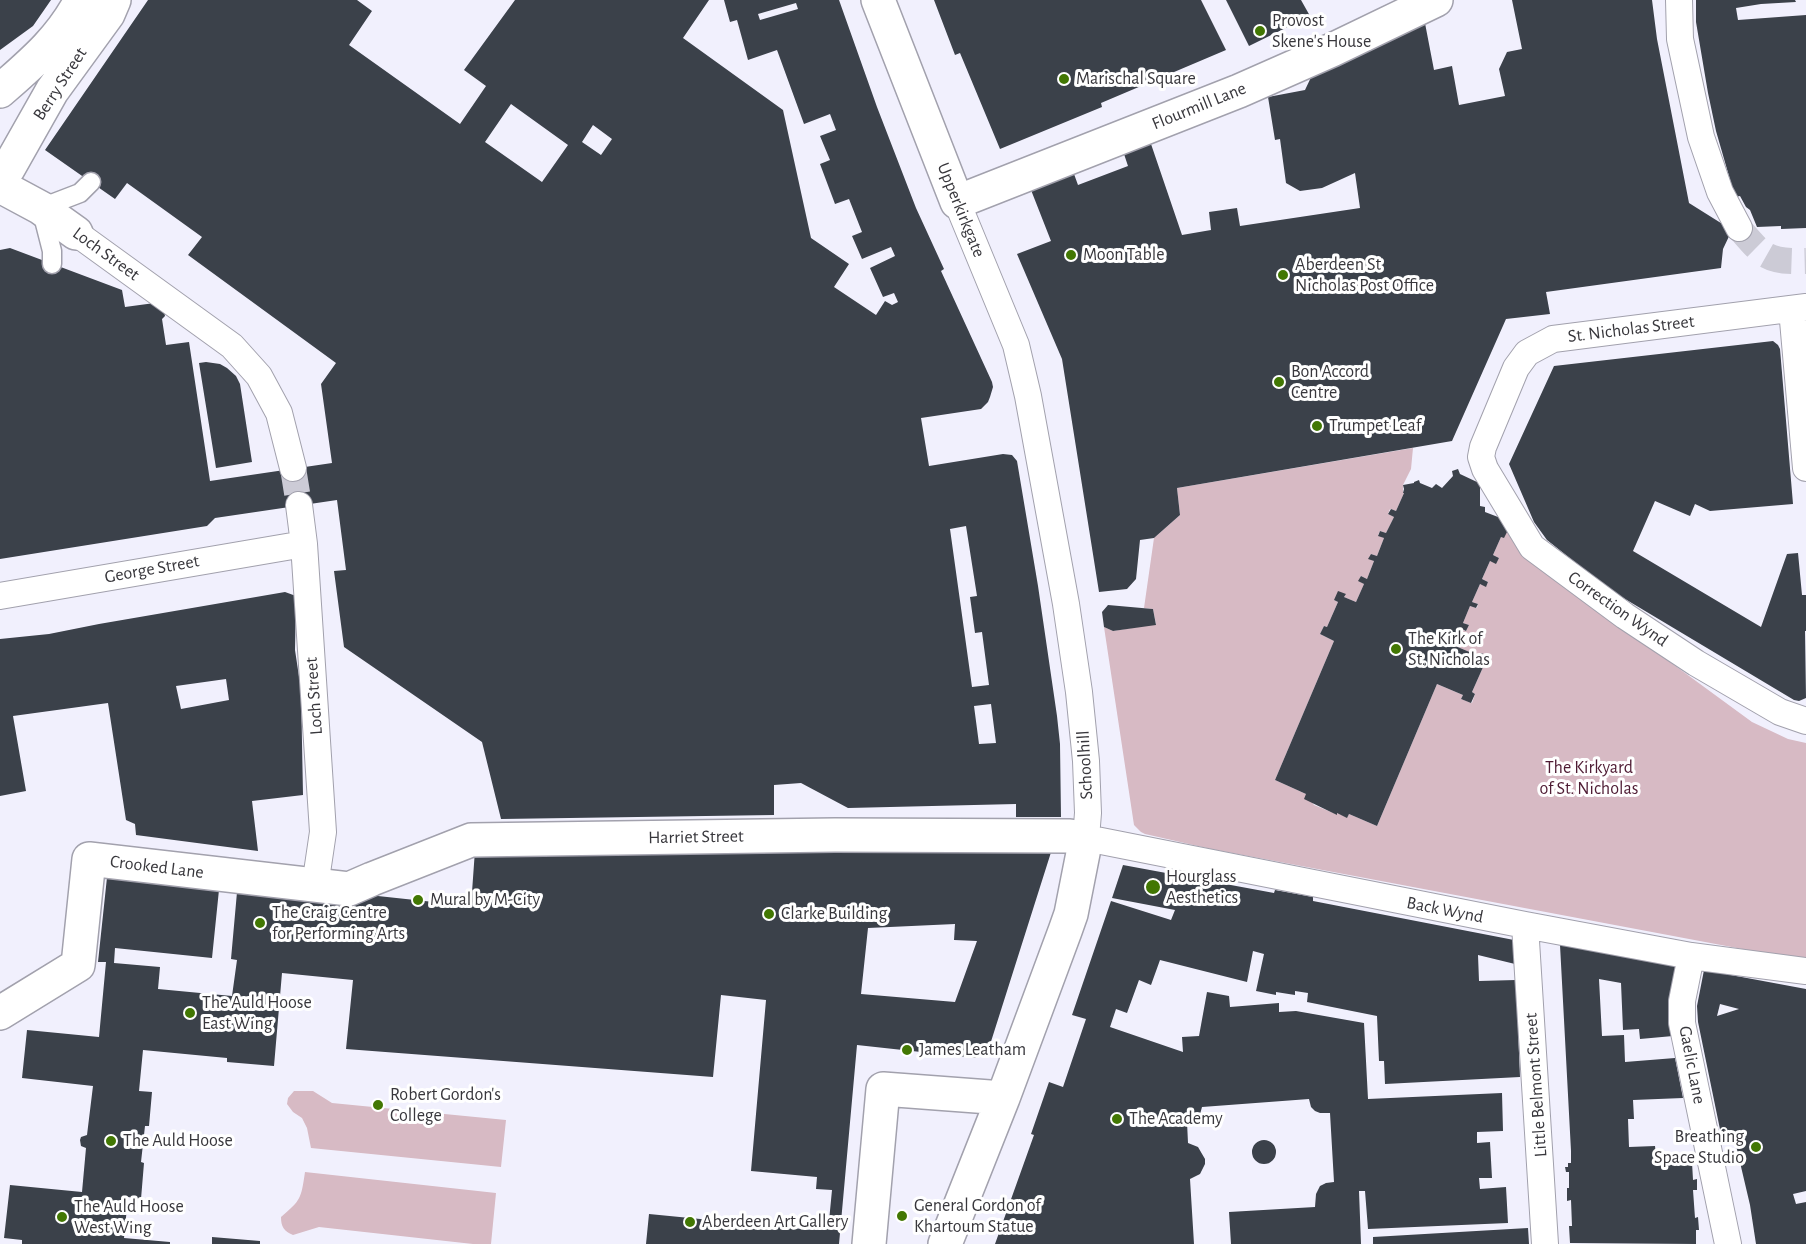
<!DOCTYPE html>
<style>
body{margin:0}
canvas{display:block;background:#f1f0fd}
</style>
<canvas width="1806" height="1244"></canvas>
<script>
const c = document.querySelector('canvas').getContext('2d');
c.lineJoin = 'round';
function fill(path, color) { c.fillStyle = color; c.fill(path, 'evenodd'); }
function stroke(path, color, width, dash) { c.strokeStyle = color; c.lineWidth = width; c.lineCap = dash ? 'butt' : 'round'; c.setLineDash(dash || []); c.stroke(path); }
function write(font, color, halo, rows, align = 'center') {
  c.font = font + ' "Alegreya Sans",sans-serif'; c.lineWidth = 6; c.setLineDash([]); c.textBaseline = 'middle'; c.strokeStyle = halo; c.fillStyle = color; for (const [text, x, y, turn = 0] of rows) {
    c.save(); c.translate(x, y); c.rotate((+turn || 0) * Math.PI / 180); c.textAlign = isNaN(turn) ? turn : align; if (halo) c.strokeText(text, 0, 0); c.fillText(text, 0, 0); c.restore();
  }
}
const green = new Path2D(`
 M1413,448L1411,469L1403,485V492L1404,493L1396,511L1390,509L1388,514L1394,517L1386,533L1380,531L1378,535L1384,538L1377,556L1371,554L1369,558L1374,561L1367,579L1361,576L1359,581L1364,584L1356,602L1344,597L1346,594L1334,600L1338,602L1327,627L1324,626L1320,634L1334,641L1275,780L1306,794L1314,805L1336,814L1337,813L1347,817L1349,814L1377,826L1437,684L1463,695L1461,699L1472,703L1475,694L1472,692L1484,665L1491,657L1481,653L1479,656L1453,645L1460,628L1466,631L1469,625L1463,623L1470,606L1477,608L1478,604L1472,602L1480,584L1486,586L1488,582L1482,579L1490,561L1496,563L1499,558L1493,555L1501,537L1508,530L1532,561L1752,722L1788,739L1806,743V961L1211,849L1145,834L1141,832L1134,825L1104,627L1113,631L1156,624L1153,609L1144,608L1154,538L1180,515L1177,488Z
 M294,1091H313L332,1103L506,1120L501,1167L311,1148L307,1128L302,1118L293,1112L287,1104L288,1098Z
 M305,1172L496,1193L491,1244H473L319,1227L293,1235C284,1231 281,1227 281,1217C301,1200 301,1199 305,1172Z`);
const building = new Path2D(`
 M0,0H51L33,26L0,50Z
 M148,0H357L372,11L349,45L460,124L486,86L464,70L515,0H709L683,38L783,110L811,238L849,264L834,287L876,315L885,301L892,305L898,302L894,293L883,297L870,268L895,256L891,247L862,259L852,236L862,232L849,199L835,204L820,164L830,160L820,136L836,130L830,114L804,124L777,50L748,60L737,20L730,22L724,0H839L877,107L916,208L944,269L941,271L992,382L993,387L990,397L988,402L981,409L921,418L929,466L1003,454L1012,455L1017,461L1038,586L1057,716L1060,744L1061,817H1016V804L848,808L801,783L774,785V815L501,819L482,742L344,647L334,571L346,570L337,500L215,518L207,526L0,559V250L10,248L122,290L125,307L162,302L165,316L162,319L166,345L189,342L210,481L332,463L321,384L336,363L188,255L202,237L127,183L115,199L45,150ZM796,3L798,9L760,20L758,14ZM511,104L568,145L542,182L485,142ZM593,125L612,139L601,155L582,142ZM966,526L977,596L970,597L975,633L982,632L989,685L972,687L950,529ZM991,704L996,743L979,744L974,706Z
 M934,0H1201L1226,50L1101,103L1102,107L1000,149L960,53L955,55Z
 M1226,0H1301L1310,16L1249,46Z
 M1512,0H1652L1657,39L1689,203L1732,230L1723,249L1721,268L1546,292L1550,314L1506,319L1452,441L1177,488L1180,515L1154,538L1140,540L1136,579L1127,589L1099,592L1062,359L1017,254L1051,241L1031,190L1074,174L1078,185L1128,166L1124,154L1151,144L1182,235L1211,230L1209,212L1237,208L1240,226L1360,208L1355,173L1322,188L1300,191L1286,183L1280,139L1275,140L1268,97L1305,90L1314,71L1424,18L1434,70L1452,66L1459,105L1505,96L1499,69L1507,52L1522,49Z
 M1696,0H1795L1796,2L1761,4L1736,8L1738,20L1806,15V228L1781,229V226L1757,227L1750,210L1746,207L1740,196L1735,197L1716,131L1708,93L1696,22Z
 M1773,341L1778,345L1780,349L1793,504L1710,511L1695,504L1690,516L1655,501L1633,551L1761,627L1787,554L1798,553L1802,595H1806V631H1805L1806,698L1799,701L1794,700L1610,590L1547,540L1534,522L1509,464L1554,366Z
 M206,362L220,364L227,368L236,376L240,384L252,462L216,468L199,363Z
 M1458,469L1460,474L1477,482L1481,479L1484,484L1480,488V506L1485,507V512L1498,517L1501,515L1508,530L1504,538L1501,537L1493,555L1499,558L1496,564L1490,561L1482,579L1488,582L1486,587L1480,584L1472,602L1478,604L1476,608L1470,606L1463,623L1469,625L1466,631L1460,628L1453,645L1479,656L1481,653L1491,657L1487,666L1484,665L1472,692L1475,694L1471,703L1461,699L1463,695L1437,684L1377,826L1349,814L1347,818L1337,813V815L1304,799L1306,794L1275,780L1334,641L1320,634L1324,626L1327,627L1338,602L1334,600L1338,591L1346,594L1344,597L1356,602L1364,584L1358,581L1361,576L1367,579L1374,561L1368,559L1371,554L1377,556L1384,538L1378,536L1380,531L1386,533L1394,517L1388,514L1391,509L1396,511L1404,493H1403L1404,489L1403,485L1414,483V482L1419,480L1420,483L1432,488L1436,484L1442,488L1453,476L1452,471Z
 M285,592L296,596L295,650L301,690L303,795L252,801L258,851L136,835L135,824L126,820L108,703L13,716L26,791L0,796V639L49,634L99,624ZM226,679L229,700L181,709L176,686Z
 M1108,605L1153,609L1156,625L1113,631L1104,627L1102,612Z
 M1053,846L988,1051L976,1058L857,1045L839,1244H646L649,1214L813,1230L814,1220L829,1221L832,1190L816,1189L817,1177L751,1171L766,1000L721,995L713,1077L346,1049L353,980L282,973L274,1066L227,1062V1058L143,1050L139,1091L152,1092L149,1126H145L141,1162L144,1163L141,1199L128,1197L124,1238L170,1242V1244H22V1240L4,1238L10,1185L82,1192L86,1148L81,1146L80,1140L81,1137L87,1135L93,1086L22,1078L27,1030L99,1037L106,962H98L108,868L220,880L212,958L115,948L114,963L160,967L158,989L232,996L237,960L231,959L238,881L471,906L475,850ZM955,924L954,940L977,941L955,1002L861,994L868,928Z
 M1123,865L1274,893L1275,890L1313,897V901L1514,940L1515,964L1478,955L1479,981L1516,980L1520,1077L1385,1084L1384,1061H1379L1377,1016L1307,1002L1308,993L1295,991V995L1276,992V995L1256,991L1264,954L1253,951L1247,982L1160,960L1151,985L1139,980L1127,1013L1116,1009L1110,1027L1183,1052L1182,1037L1199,1036L1207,992L1229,996L1230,1007L1279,1003V1012L1296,1011L1364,1023L1368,1099L1502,1093L1503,1131L1477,1132V1143L1490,1142L1492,1178H1479L1480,1189L1506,1187L1508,1223L1368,1229L1365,1191H1359L1361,1244H1231L1229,1212L1315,1207L1316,1194L1320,1186L1326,1183L1334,1182L1330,1113H1320L1315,1111L1311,1107L1309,1099L1202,1107L1199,1118L1191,1122H1187L1188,1143L1198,1147L1205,1159V1164L1200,1174L1190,1179L1194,1244H995L1034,1135L1031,1134L1049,1082L1063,1087L1086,1019L1072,1015L1111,901L1171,920L1175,910L1112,898Z
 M1560,945L1677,966L1670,994L1673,1036L1640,1039L1639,1029L1623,1030L1621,983L1599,979L1602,1036L1624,1035L1625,1062L1675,1058L1683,1098L1633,1100L1634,1119H1628L1629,1147L1655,1146L1656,1155L1687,1153L1688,1156H1691V1159L1695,1158V1162H1692L1693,1180L1697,1179V1190H1693L1695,1218L1698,1217L1699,1230H1696V1244L1570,1243L1569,1226H1572L1571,1200L1567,1201V1188H1569V1172H1566L1565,1167H1568V1163H1571V1151Z
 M1704,970L1806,989V1191L1793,1194L1796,1204L1806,1202V1244H1756L1750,1205L1735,1141L1723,1144L1698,1022L1697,1006ZM1720,1004L1739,1009L1717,1016Z
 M1252 1152a12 12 0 1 1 24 0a12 12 0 1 1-24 0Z
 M1528,1228L1529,1244H1373V1237Z
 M212,1237L260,1241V1244H212Z`);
const pedestrianTunnel = new Path2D(`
 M1739,228C1764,257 1767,262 1806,261
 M293,468L299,505`);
const service = new Path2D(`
 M52,264V251L41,208L80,193L91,182`);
const pedestrian = new Path2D(`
 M1679,0L1680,39L1701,137L1720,192L1739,228
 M957,202L1016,345L1028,396L1066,604L1079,692L1086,761L1088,813L1086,838L1525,925L1691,956L1806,971
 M76,233L232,346L259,376L279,413L293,468
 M1806,307L1553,339L1527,353L1516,368L1483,447L1481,457L1485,469L1532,547L1625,616L1696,663L1780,712L1806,721
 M1792,309L1806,468
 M299,505L304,544L323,832L315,886
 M0,596L304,544
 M1525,925L1545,1244
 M1691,956L1682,1001V1023L1728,1244`);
const minor = new Path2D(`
 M878,0L957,202L1239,91L1332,50L1436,0
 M2,187L41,208L76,233
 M0,1013L78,965L89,859L349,889L372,879L471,840L835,835L1070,836L1086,838L1071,914L1065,931L1003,1098L945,1244
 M869,1244L883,1089L1003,1098`);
const tertiary = new Path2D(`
 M0,91C32,63 61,39 81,0
 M8,169L52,91L108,14L114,0`);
const markers = [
 [1260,31,6,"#427703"],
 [1064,79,6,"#427703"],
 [1071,255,6,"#427703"],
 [1283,275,6,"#427703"],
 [1279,382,6,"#427703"],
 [1317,426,6,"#427703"],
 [1396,649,6,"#427703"],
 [1153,887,8,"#427703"],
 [418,900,6,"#427703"],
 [769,914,6,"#427703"],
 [260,923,6,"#427703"],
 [190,1013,6,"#427703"],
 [907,1050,6,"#427703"],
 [378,1105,6,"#427703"],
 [1117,1119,6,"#427703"],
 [111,1141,6,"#427703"],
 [1756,1147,6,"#427703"],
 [902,1216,6,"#427703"],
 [62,1217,6,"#427703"],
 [690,1222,6,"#427703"]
];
const poiNames = [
 ["Provost",1272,21],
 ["Skene's House",1272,42],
 ["Marischal Square",1076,79],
 ["Moon Table",1083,255],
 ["Aberdeen St",1295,265],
 ["Nicholas Post Office",1295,286],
 ["Bon Accord",1291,372],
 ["Centre",1291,393],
 ["Trumpet Leaf",1329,426],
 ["The Kirk of",1408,639],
 ["St. Nicholas",1408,660],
 ["Hourglass",1166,877],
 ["Aesthetics",1166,898],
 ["Mural by M-City",430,900],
 ["The Craig Centre",272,913],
 ["for Performing Arts",272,934],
 ["Clarke Building",781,914],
 ["The Auld Hoose",202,1003],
 ["East Wing",202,1024],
 ["James Leatham",919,1050],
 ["Robert Gordon's",390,1095],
 ["College",390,1116],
 ["The Academy",1129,1119],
 ["Breathing",1744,1137,"right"],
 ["Space Studio",1744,1158,"right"],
 ["The Auld Hoose",123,1141],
 ["General Gordon of",914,1206],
 ["Khartoum Statue",914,1227],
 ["The Auld Hoose",74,1207],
 ["West Wing",74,1228],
 ["Aberdeen Art Gallery",702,1222]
];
const streetNames = [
 ["Berry Street",60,84,-57],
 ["Flourmill Lane",1199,106,-22],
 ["Upperkirkgate",961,210,68],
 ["Loch Street",106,254,36],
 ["St. Nicholas Street",1631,329,-7],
 ["George Street",152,569,-10],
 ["Correction Wynd",1618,609,35],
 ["Loch Street",314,696,-94],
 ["Schoolhill",1085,765,-93],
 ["Harriet Street",696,837,-1],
 ["Crooked Lane",157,867,7],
 ["Back Wynd",1445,910,11],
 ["Gaelic Lane",1692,1065,79],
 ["Little Belmont Street",1536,1085,-94]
];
const parkNames = [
 ["The Kirkyard",1589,768],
 ["of St. Nicholas",1589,789]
];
fill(green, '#d7bac4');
fill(building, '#3b414a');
stroke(pedestrianTunnel, '#cccbd6', 26, [26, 13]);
stroke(service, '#a2a1ad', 21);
stroke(pedestrian, '#a2a1ad', 28);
stroke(minor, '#a2a1ad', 36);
stroke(tertiary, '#a2a1ad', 36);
stroke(service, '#fff', 18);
stroke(pedestrian, '#fff', 26);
stroke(minor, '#fff', 33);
stroke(tertiary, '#fff', 33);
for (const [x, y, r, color] of markers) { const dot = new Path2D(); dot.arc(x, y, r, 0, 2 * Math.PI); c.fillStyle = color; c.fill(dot); stroke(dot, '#fff', 2); }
write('18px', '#38373c', '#fff', poiNames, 'left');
write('18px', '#38373c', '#fff', streetNames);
write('18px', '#4e1b33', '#fff', parkNames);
</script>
